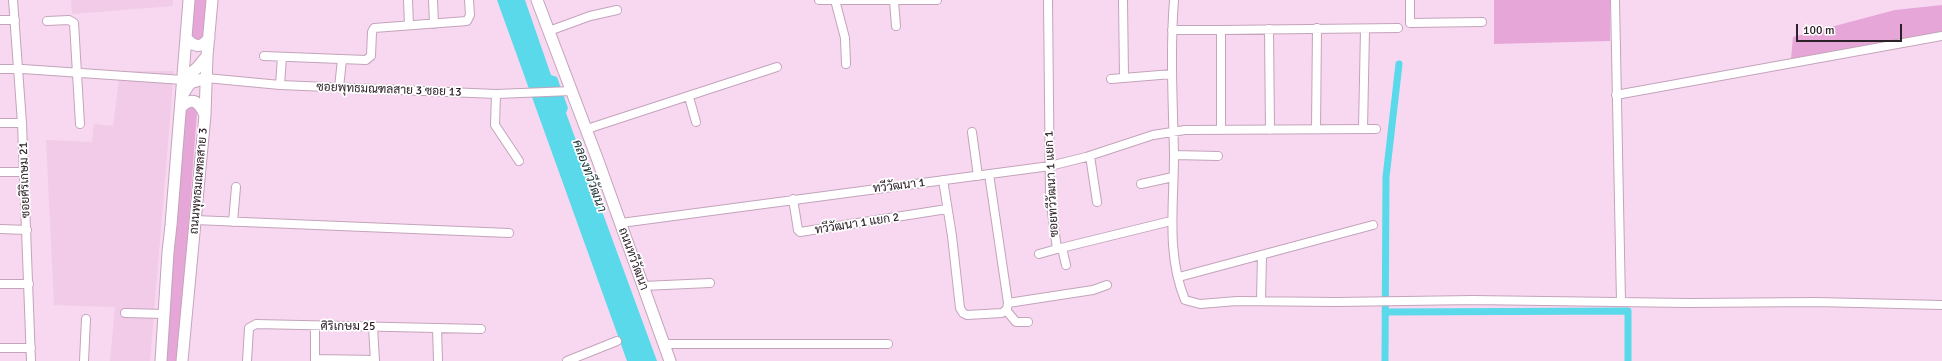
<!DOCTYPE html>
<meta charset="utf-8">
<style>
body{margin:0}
#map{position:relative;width:1942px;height:361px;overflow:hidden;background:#f8d8f0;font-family:Signika,sans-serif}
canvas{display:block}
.scale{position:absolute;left:1796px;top:24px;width:106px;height:18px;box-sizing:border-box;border:2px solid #2c2129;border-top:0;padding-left:5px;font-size:12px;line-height:14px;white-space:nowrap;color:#2c2129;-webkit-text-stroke:3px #fff;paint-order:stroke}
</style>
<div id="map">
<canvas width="1942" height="361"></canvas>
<div class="scale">100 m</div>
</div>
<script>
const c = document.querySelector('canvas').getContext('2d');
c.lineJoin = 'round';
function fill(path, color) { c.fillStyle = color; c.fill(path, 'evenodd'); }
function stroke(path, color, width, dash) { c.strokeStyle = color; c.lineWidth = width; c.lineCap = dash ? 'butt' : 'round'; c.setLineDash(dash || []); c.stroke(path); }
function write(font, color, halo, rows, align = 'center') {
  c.font = font + ' Signika,Sarabun,sans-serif'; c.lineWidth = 3.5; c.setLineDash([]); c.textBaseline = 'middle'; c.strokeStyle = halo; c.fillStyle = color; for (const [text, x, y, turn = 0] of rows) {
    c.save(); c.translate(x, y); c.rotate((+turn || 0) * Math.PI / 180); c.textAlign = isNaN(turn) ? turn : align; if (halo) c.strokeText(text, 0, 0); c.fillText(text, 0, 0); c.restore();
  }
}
const built = new Path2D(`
 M71,0H173V6L72,14Z
 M120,71H174L150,361H110L115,307L54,305L46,140L92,142L94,124L113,126Z`);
const green = new Path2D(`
 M194,0H206L203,39L198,42L191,37Z
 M1494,0H1610V41L1494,44Z
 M1942,5V33L1791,59L1793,37L1895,10Z
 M187,104L195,108L197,113L178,361H166L173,236Z`);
const water = new Path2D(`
 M497,0H525L551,75L557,77L568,108L566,113L657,361H627Z`);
const canal = new Path2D(`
 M1385,312L1628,311V361
 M1385,361L1386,177L1399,64`);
const minor = new Path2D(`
 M13,0L22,123L31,361
 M408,0L409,25
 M433,0L434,24
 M819,0H834
 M835,0L845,38L846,64
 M836,0H937
 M1048,0L1050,197L1057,249L1171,221
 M1123,0L1124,77
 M1174,0C1170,52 1173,104 1174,155C1174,204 1166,254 1185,300L1200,304L1237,301L1336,302L1473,300L1688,303L1816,302L1942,305
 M1410,0V23L1482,22
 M1615,0L1621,302
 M894,1L896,26
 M0,20H15
 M47,21L69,20L74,23L80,124
 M1269,29L1270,130
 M1172,30H1221
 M549,31L590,16L617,10
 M264,56L366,60L371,56L372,32L374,28L467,21L470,15L469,0
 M0,69H23L183,80
 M206,78L280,85L496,94L572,91
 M1111,79L1172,74
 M280,85L282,57
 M339,88L342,59
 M496,94L495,125L519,161
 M1616,95L1942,36
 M689,97L696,122
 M0,123H22
 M587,129L777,67
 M1316,129L1317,28
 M1363,129L1365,29
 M1221,130V30L1398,28
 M972,132L978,176
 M1174,155L1218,156
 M1090,156L1097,202
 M0,172H24
 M989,174L1008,303
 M943,180L952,236L960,308L963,313L967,315L1002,313L1007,309L1008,303L1093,290L1107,285
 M1141,184L1173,177
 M793,199L798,230L800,232L947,209
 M195,220L509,233
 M233,222L236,187
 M621,223L1050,166L1086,157L1153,135L1185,130L1376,129
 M0,229L27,230
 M1062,248L1066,265
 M1039,254L1057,249
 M1179,277L1373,225
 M0,284H29
 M643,286L710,283
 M1261,301L1262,255
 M1006,310L1016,322H1028
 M125,313L164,314
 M315,327V361
 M373,327L375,361
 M437,328L438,361
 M664,344H888
 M0,348H31
 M315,359L375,360
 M84,361L86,319
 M247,361L249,328L256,324L481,329
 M567,361L617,341`);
const secondary = new Path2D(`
 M537,0L597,158L670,361
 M186,38C194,47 201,49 209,38
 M183,80L197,68L207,56
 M183,94L190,83L206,78
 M181,107C193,96 199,102 205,115
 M161,361L168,252L171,225L189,0
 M182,361L205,115L207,56L212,0`);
const streetNames = [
 ["ซอยพุทธมณฑลสาย 3 ซอย 13",389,90,2],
 ["ซอยศิริเกษม 21",25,180,-92],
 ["ถนนพุทธมณฑลสาย 3",199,181,-85],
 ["ซอยทวีวัฒนา 1 แยก 1",1052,184,-93],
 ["ทวีวัฒนา 1",899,186,-7],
 ["ทวีวัฒนา 1 แยก 2",857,224,-9],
 ["ถนนทวีวัฒนา",633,259,70],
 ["ศิริเกษม 25",348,327]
];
const waterNames = [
 ["คลองทวีวัฒนา",589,176,70]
];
fill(built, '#f1cbe7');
fill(green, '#e7a6d8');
fill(water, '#59d9ea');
stroke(canal, '#59d9ea', 7);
stroke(minor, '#c3a4bb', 10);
stroke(secondary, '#c3a4bb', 13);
stroke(minor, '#fff', 8);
stroke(secondary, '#fff', 11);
write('12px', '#2c2129', '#fff', streetNames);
write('italic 13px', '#1f3538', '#fff', waterNames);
</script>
